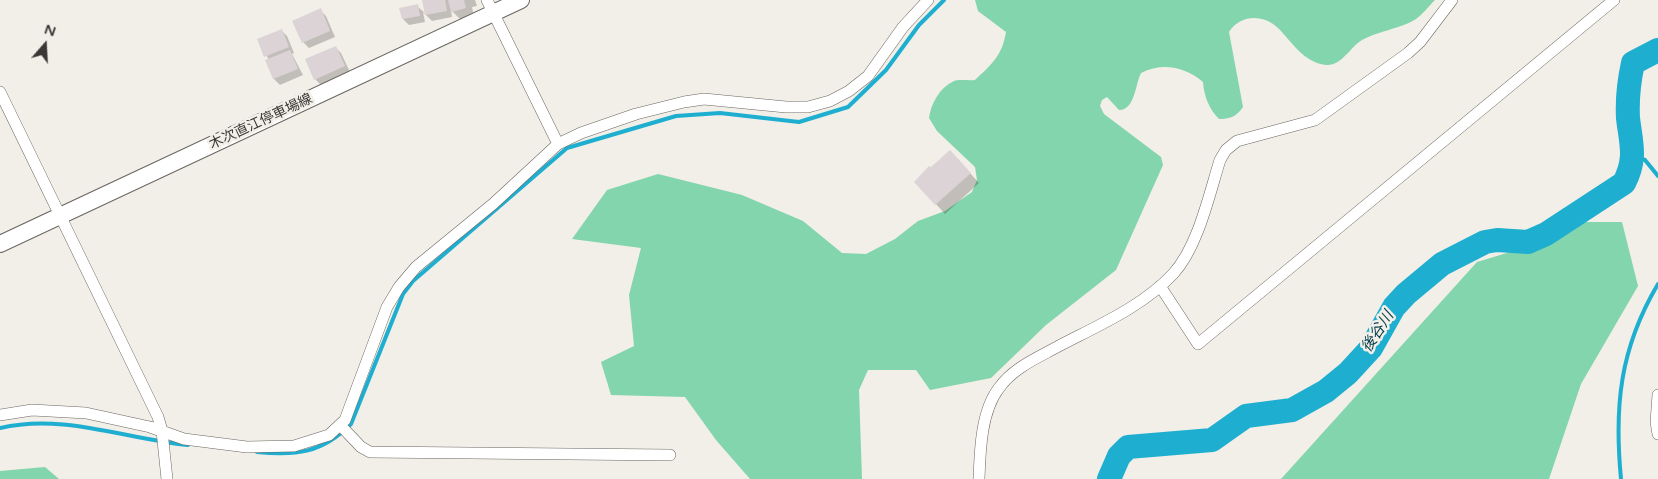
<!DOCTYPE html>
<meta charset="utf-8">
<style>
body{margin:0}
#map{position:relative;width:1658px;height:479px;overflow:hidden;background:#f2eee8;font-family:"Varela Round",sans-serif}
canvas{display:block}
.north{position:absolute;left:20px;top:20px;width:50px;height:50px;-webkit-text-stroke:4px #f2eee8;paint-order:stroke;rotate:19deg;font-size:14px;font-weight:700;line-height:20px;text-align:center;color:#393836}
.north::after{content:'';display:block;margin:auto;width:18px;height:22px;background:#393836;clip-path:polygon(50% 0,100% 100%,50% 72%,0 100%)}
</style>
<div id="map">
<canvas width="1658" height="479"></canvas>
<div class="north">N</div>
</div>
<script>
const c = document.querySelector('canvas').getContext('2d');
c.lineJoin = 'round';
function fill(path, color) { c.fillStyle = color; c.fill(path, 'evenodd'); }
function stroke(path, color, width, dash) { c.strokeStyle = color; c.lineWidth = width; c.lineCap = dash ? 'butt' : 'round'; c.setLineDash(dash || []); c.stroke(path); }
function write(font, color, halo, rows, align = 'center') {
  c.font = font + ' "Varela Round","Noto Sans JP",sans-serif'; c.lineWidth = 5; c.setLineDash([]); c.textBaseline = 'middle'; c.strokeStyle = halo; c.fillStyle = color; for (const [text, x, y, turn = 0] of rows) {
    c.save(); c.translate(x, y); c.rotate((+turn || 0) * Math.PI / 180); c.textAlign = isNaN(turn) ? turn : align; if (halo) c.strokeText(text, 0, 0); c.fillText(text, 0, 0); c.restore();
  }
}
const green = new Path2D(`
 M975,0H1435C1429,6 1423,14 1416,19C1403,28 1378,31 1362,40C1350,47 1342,66 1326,65C1303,62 1293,43 1278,28C1264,14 1240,14 1229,32L1243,107C1236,117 1230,119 1219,119C1209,109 1204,96 1203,82C1185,67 1163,62 1141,73C1135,85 1135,110 1119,110L1107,97L1102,100L1100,106L1104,114L1161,157L1163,165L1116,270L1046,325L991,378L930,390L916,370H868L859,390L862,479H750L716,440L685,397L611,395L601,362L634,346L629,295L641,248L572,239L607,190L658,174L742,195L803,221L842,253L866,254L895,239L918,221L945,211L972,192L977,180L975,167L937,131L929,118C931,104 939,88 954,81C959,79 969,81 975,80C992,64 1002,56 1006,32L978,11Z
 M1577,222H1622L1638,286L1581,384L1549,479H1281L1477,262L1530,246Z
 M45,467L59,479H0V471Z`);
const shadow = new Path2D(`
 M423,0H475L477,6L472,7L474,17L461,20L451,10L452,17L432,21L423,12L425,22L409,25L403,19L417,6L426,14Z
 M320,10L326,16L335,37L309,48L303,42Z
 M281,30L287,36L294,53L292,54L303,75L280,85L274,79L267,61L269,60L258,40Z
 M335,47L341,53L350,72L321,85L315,79Z
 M959,161L979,183L945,214L916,182L931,169Z`);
const stream = new Path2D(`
 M1633,156L1645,160L1658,176
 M0,428C63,413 125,439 188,445
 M257,452C296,456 322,453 351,424L403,294L413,281L567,148L676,116L720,113L799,122L848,107L886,70L919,25L944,0
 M1621,479C1614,406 1620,348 1658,284`);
const river = new Path2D(`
 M1109,479L1119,456L1128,447L1212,440L1246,416L1292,410L1326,391L1348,373L1371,348L1394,307L1406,294L1442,264L1485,242L1497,240L1528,242L1546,234L1624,183C1637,158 1631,144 1628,118C1627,99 1629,81 1633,63L1658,50`);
const building = new Path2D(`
 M422,0H445L447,11L425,15Z
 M448,0H464L466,8L451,12Z
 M418,4L420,16L402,19L399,8Z
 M321,8L330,31L302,43L292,21Z
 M282,29L289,47L264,57L257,39Z
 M336,46L345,66L314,80L305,59Z
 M290,50L298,69L273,79L265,60Z
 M950,150L971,173L935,205L914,182L929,166L931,167Z`);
const minor = new Path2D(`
 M487,0L558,144
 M0,92L158,417L162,431L167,479
 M1160,286L1198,344L1614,0
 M1658,395L1656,422L1658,434
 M0,415L32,410L86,413L150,427L184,439L247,447L294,446L329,435L345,420L387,307L399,287L416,267L493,204L558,144L581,133L636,114L684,102L704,99L786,107H808L830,101L849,91L868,76L903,27L928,0
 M341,426L361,447L370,452L670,455
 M979,479C980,451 981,411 999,388C1013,368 1037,358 1057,347C1097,326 1142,307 1173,274C1198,247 1209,195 1220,160L1226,150L1237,141L1315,120L1408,53L1420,42L1452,0`);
const secondary = new Path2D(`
 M0,244L521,0`);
const streetNames = [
 ["木次直江停車場線",261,122,-25]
];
const waterNames = [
 ["後谷川",1378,332,-57]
];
fill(green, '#82d5ac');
fill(shadow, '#0003');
stroke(stream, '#1eaed0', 4);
stroke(river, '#1eaed0', 24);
fill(building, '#dbd3d5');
stroke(minor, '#6a6762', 12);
stroke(secondary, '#6a6762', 18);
stroke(minor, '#fff', 11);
stroke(secondary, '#fff', 16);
write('14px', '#393836', '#f2eee8', streetNames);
write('italic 15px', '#003c4a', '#f2eee8', waterNames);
</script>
